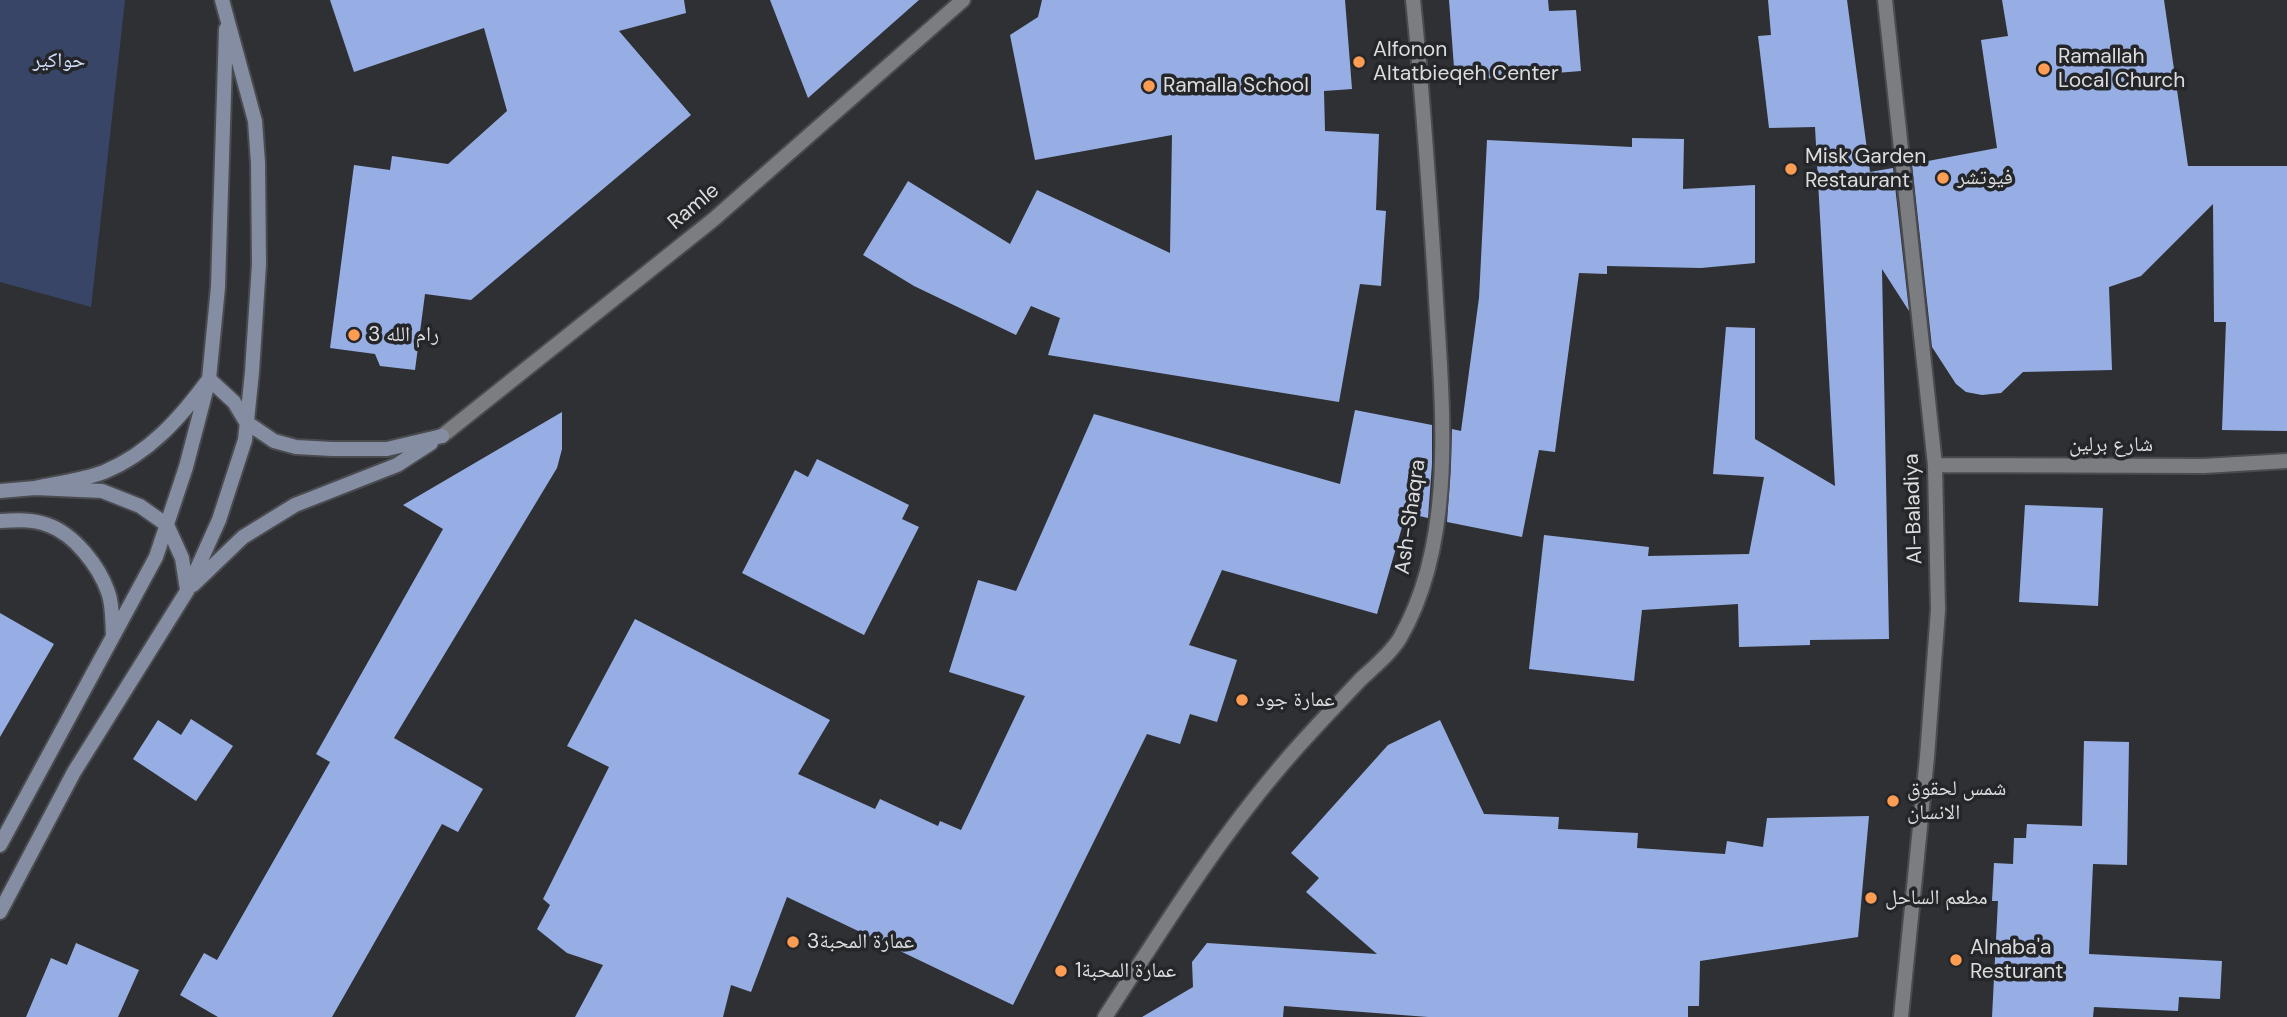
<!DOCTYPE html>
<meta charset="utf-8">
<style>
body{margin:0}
canvas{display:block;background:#2f3033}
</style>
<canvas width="2287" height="1017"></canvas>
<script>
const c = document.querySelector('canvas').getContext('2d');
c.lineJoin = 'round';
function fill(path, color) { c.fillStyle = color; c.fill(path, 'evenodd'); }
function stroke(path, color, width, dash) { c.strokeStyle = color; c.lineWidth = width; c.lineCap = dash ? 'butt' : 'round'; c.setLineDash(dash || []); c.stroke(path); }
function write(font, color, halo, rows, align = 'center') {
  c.font = font + ' "DM Sans","Noto Naskh Arabic",sans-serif'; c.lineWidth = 7; c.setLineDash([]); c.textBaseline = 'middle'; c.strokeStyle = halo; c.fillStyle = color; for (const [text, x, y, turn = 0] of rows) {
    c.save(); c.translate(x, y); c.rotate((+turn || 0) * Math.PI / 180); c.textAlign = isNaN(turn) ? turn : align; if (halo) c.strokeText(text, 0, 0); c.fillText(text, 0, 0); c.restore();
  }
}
const green = new Path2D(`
 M0,0H125L91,307L0,282Z`);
const building = new Path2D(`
 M330,0H684L686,13L619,31L691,115L471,300L425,294L415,370L380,366L375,354L330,348L354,165L390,170L392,156L448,164L507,111L484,28L354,72Z
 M770,0H919L808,98Z
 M1042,0H1345L1352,89L1324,91L1325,131L1379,134L1376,210L1386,211L1381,286L1360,284L1339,402L1048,355L1060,318L1031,306L1016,335L914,286L863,255L908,181L1010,244L1037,190L1170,253L1172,135L1035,160L1010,35L1038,17Z
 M1449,0H1548L1549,11L1576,10L1581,71L1455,81Z
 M1768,0H1847L1870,172L1893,168L1909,311L1882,269L1889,639L1810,640V645L1739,647L1738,604L1642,610L1634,681L1529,669L1544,535L1649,547L1648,556L1749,554L1764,477L1713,474L1726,327L1755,328V439L1835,486L1815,127L1769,128L1758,36L1771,35Z
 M2002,0H2164L2188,166H2287V431L2222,430L2226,322H2214L2213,204L2141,276L2109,287L2112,370L2023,372L2001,393L1982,395L1966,392L1956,384L1932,347L1912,164L1997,148L1981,40L2008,36Z
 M1632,138L1684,139L1683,189L1755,185V263L1701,268L1607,266V274L1579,273L1555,452L1539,450L1522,537L1447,522L1451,465L1452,429L1461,431L1479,298L1487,140L1632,147Z
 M1355,410L1432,425V464L1428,518L1406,513L1377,614L1222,570L1189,645L1237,660L1217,722L1190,714L1180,744L1147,734L1013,1005L787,897L751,992L731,985L723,1017H575L603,965L567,953L537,929L550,905L543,899L609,767L567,746L635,619L830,720L798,774L875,809L880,799L938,826L940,821L961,830L1025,696L949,672L978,580L1016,591L1094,414L1340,484Z
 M562,412V449L557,468L394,738L483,789L458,832L442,824L332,1017H218L180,995L204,953L217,960L330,762L316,754L443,529L403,505Z
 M817,459L909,505L902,519L919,527L864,635L742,573L795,470L808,477Z
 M2025,505L2103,508L2098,606L2019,602Z
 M0,613L54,644L0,737Z
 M191,719L233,746L196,801L133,759L158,720L181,735Z
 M1440,720L1484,814L1559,817L1558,829L1638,833L1637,848L1725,854L1727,841L1763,847L1767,818L1869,816L1858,937L1700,961L1699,1006H1688V1017H1428L1284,1006L1283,1017H1142L1193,987L1192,962L1207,943L1377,954L1306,892L1319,878L1291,853L1388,745Z
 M2084,741L2129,742L2127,865L2093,864L2089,954L2222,961L2220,999L2179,997L2178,1011L2094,1007L2093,1017H1992L1998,901H1992L1994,863L2013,864L2014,838H2026L2027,824L2082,826Z
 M76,943L139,970L118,1017H26L51,958L67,965Z`);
const minor = new Path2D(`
 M1885,0L1935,465L1938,610L1927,757L1901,1017
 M442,436L714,219L963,0
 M1935,465L2204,466L2287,461
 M1105,1017C1160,933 1212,848 1277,771C1303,739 1333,709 1361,679C1374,667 1391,653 1400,638C1459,536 1441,396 1435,282C1429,188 1423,94 1413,0`);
const secondary = new Path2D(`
 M35,488C58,483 83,480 104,472C150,453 181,417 209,379L234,402L246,422L274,441L296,447L332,449H387L442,436
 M0,491L35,488L102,491L140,506L167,525L182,558L187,590
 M0,521C16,520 32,519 48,525C74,534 99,566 108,592C113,605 112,621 113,635
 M193,585L243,537L295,505L397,465L431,443
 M0,845L156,557L186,467L209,379L218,287L226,29
 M0,912L74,772L187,591L219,520L245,440L252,372L259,264L258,163L255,121L222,0`);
const markers = [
 [1359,62,7,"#fc9d53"],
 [2044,69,7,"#fc9d53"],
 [1149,86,7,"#fc9d53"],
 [1791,169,7,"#fc9d53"],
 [1943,178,7,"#fc9d53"],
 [354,335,7,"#fc9d53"],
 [1242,700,7,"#fc9d53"],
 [1893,801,7,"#fc9d53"],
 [1871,898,7,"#fc9d53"],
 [793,942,7,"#fc9d53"],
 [1956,960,7,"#fc9d53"],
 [1061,971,7,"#fc9d53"]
];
const poiNames = [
 ["Alfonon",1373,50],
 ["Altatbieqeh Center",1373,74],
 ["Ramallah",2058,57],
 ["Local Church",2058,81],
 ["Ramalla School",1163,86],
 ["Misk Garden",1805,157],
 ["Restaurant",1805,181],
 ["فيوتشر",1957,178],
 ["3 رام الله",368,335],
 ["عمارة جود",1256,700],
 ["شمس لحقوق",1907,789],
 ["الانسان",1907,813],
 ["مطعم الساحل",1885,898],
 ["عمارة المحبة3",807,942],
 ["Alnaba'a",1970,948],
 ["Resturant",1970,972],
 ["عمارة المحبة1",1075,971]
];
const parkNames = [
 ["حواكير",59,61]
];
const streetNames = [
 ["Ramle",694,207,-40],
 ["شارع برلين",2111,445],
 ["Al-Baladiya",1914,509,-92],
 ["Ash-Shaqra",1411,517,-82]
];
fill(green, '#384567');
fill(building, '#97aee4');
stroke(minor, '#4a4b4e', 18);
stroke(secondary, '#4a4b4e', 18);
stroke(minor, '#7c7d81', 14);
stroke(secondary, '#858da3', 14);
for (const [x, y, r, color] of markers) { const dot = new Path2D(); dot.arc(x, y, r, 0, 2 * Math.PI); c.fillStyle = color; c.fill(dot); stroke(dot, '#252629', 2.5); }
write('21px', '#dcdddf', '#252629', poiNames, 'left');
write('21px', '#d2dffe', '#252629', parkNames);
write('21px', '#dcdddf', '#252629', streetNames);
</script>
